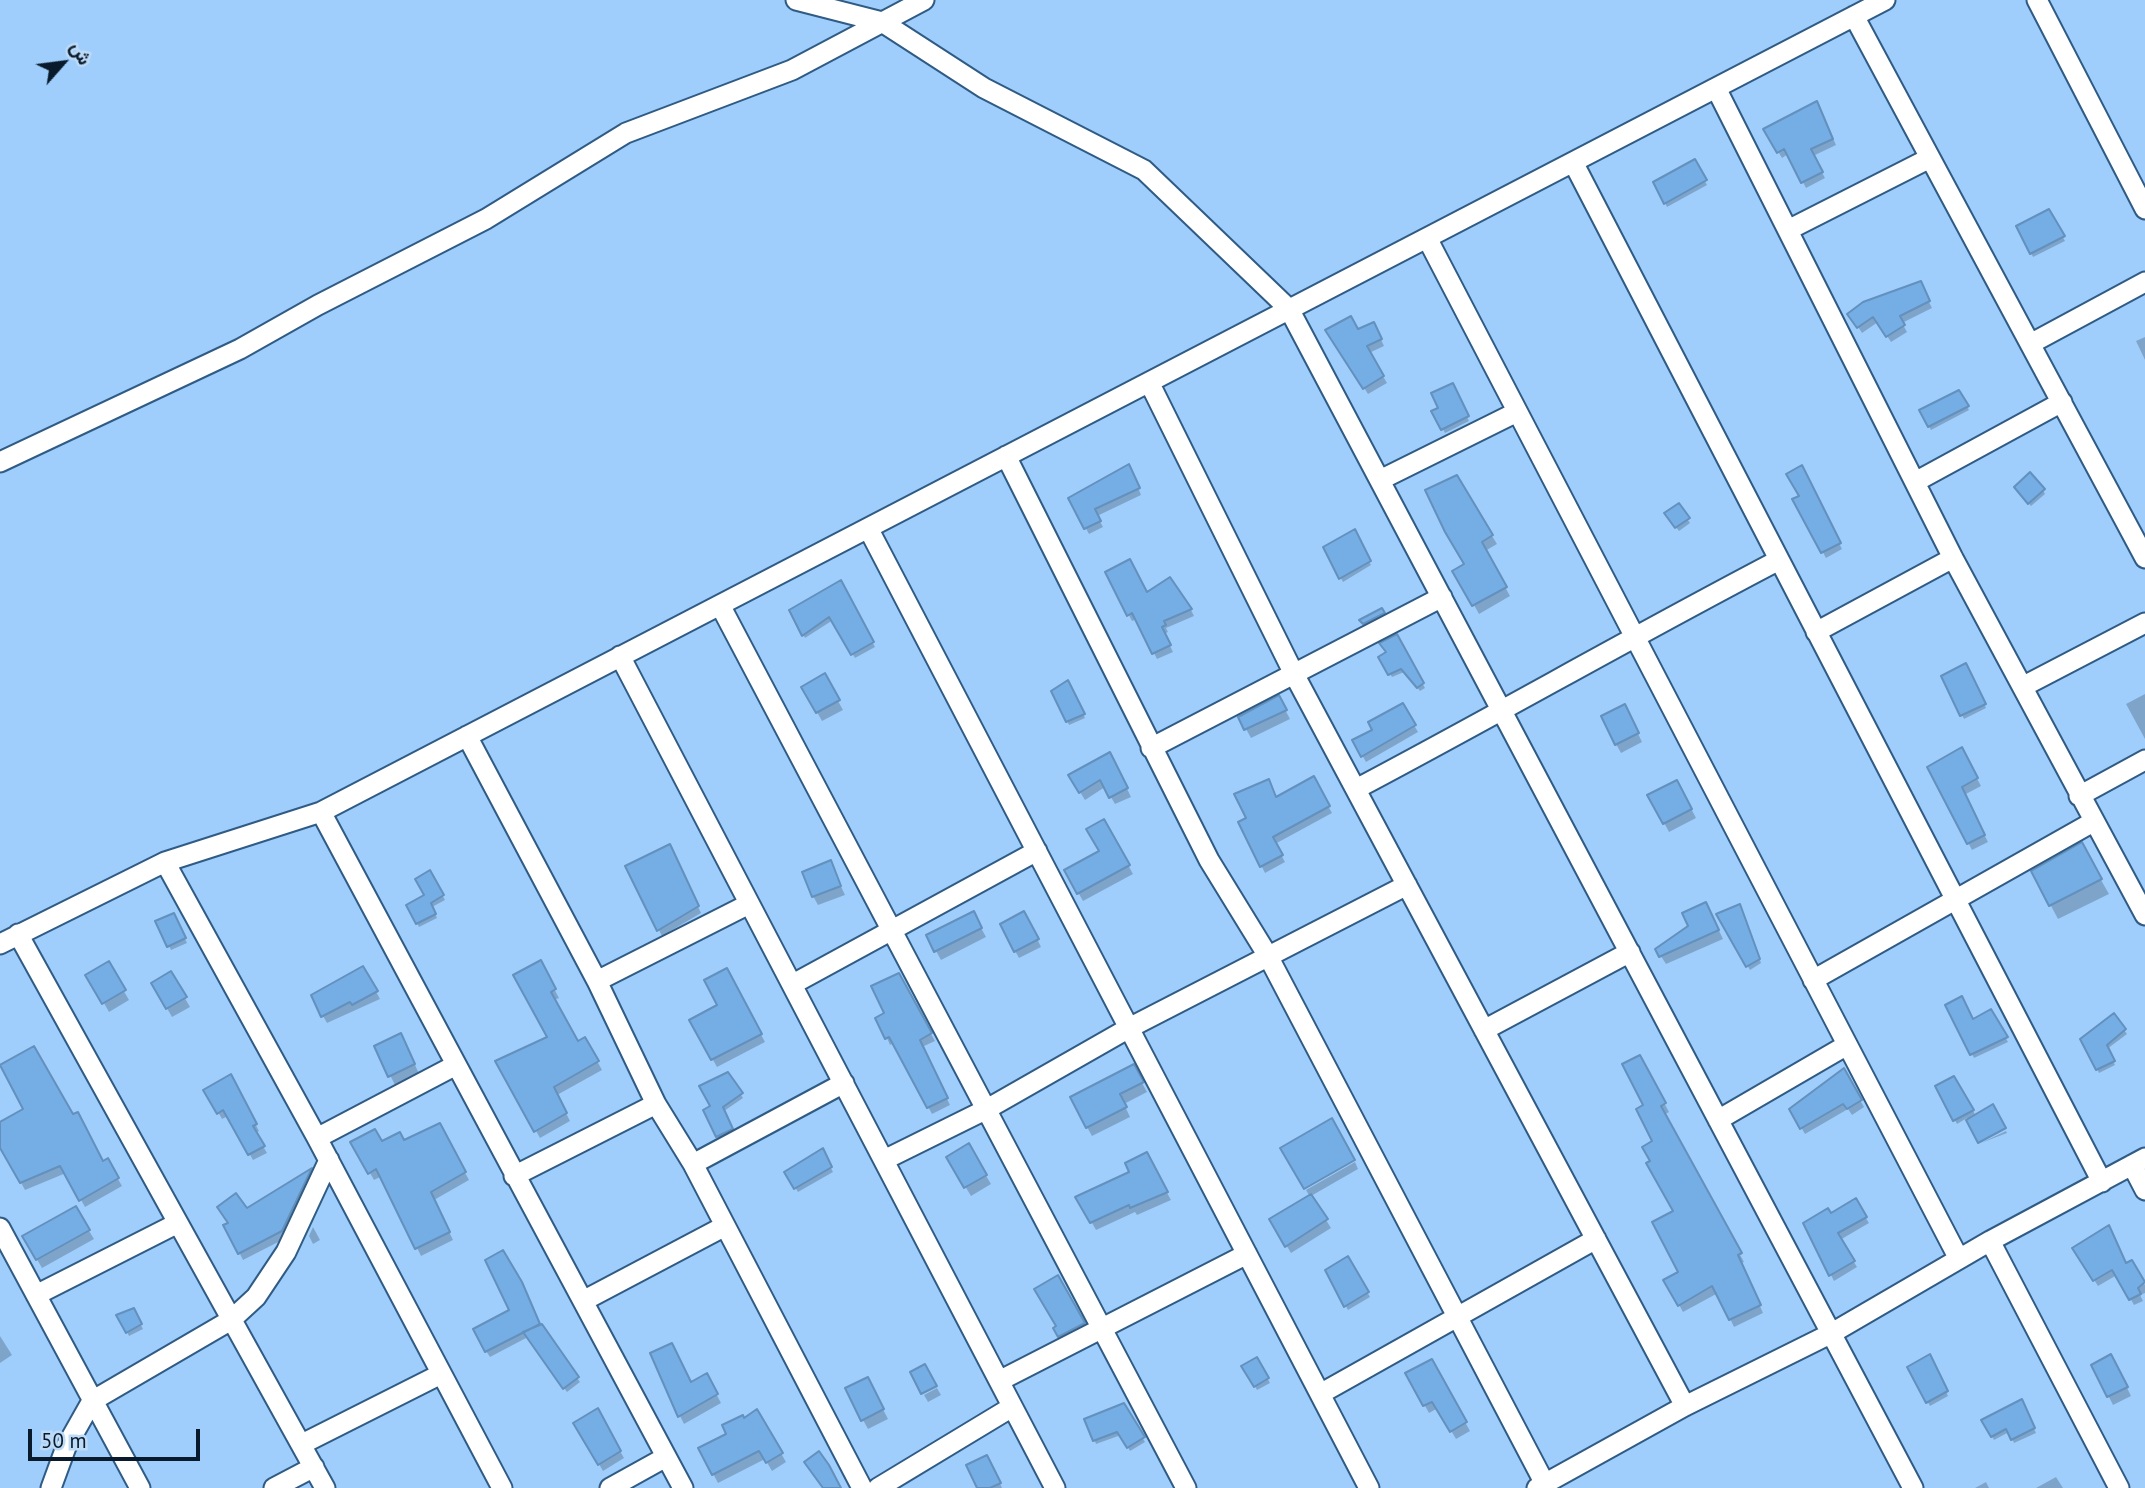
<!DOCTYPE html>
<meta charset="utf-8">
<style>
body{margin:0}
#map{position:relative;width:2145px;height:1488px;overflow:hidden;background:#9fcefd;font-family:"PT Sans",Vazirmatn,sans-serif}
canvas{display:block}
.north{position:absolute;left:28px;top:28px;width:70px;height:70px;-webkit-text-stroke:5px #bddaf6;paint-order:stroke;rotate:62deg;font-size:19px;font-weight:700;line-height:28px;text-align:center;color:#081a2b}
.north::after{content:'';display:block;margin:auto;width:24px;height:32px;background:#081a2b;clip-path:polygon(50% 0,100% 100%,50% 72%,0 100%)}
.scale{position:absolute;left:28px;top:1429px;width:172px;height:32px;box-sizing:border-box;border:4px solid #081a2b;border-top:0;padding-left:9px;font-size:21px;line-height:24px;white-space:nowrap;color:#081a2b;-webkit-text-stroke:5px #bddaf6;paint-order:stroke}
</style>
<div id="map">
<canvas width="2145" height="1488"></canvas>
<div class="north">ش</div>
<div class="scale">50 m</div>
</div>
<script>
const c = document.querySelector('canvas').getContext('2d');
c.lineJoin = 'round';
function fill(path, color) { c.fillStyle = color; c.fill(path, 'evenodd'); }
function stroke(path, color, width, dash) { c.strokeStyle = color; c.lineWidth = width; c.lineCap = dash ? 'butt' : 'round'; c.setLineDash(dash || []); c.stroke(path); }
const shadow = new Path2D(`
 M1820,109L1836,145L1813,156L1825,178L1806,188L1788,154L1782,158L1765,130Z
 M1694,161L1707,185L1667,207L1655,183Z
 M2048,211L2065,241L2033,257L2018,227Z
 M1923,290L1932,308L1902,323L1907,332L1891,342L1878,322L1862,333L1850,314Z
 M1328,331H1377L1384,346L1369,353L1387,383L1368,394Z
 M2145,337V360L2136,341Z
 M1452,386L1469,421L1445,433L1434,412L1440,408Z
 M1959,392L1969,410L1931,430L1921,411Z
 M1132,472L1141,495L1097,516L1103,527L1089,534L1070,499Z
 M1804,473L1842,549L1826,558L1795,500L1801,496Z
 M1456,477L1497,544L1485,551L1510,596L1479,614L1455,571L1466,565Z
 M2043,490L2045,494L2031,506L2018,491Z
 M1678,506L1690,523L1679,531L1669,518Z
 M1354,532L1371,565L1343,582L1325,548Z
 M1107,573L1147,594L1191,610L1194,616L1166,628L1168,632L1164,634L1173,652L1157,659L1137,619L1132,621Z
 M841,582L875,647L855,658L833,620L805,638L791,610Z
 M1381,610L1386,617L1366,627L1363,624Z
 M1396,636L1425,688L1420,691L1404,672L1392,677L1380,657L1388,653Z
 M1966,666L1986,708L1964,719L1943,677Z
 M824,676L843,710L822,721L803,687Z
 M1068,682L1085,718L1069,725L1054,692Z
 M2145,694V739L2126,704Z
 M1282,704L1290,719L1251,738L1240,718Z
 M1402,705L1418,732L1366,762L1354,741L1374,730Z
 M1629,715L1642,742L1621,753L1616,744Z
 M1962,750L1981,786L1964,795L1988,842L1972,850L1930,768Z
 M1114,762L1131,797L1115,804L1105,787L1085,800L1070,776Z
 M1313,779L1332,813L1275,844L1285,862L1265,873L1240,823Z
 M1682,791L1696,818L1669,832L1650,796Z
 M1104,821L1133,874L1083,901L1066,871L1101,851Z
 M2081,845L2109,894L2058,919L2033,872Z
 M673,853L701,913L662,936L659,930Z
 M830,863L845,895L818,905L813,896Z
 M430,873L445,900L432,907L437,918L419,927L408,906L427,896Z
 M1742,910L1761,963L1750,970L1718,914Z
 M1710,912L1723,939L1666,964L1657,950Z
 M973,913L986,937L941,960L936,951Z
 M173,915L187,943L171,950L158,922Z
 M1028,920L1041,947L1019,958L1015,951Z
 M540,963L559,998L554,1000L578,1043L585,1039L602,1070L557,1095L570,1121L540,1138L497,1062L549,1037Z
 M108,964L129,1000L109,1012L88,975Z
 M363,968L380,999L327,1023L323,1016Z
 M726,970L765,1042L717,1067L691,1021L719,1005Z
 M171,974L190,1007L172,1017L153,984Z
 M898,975L935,1041L922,1047L950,1105L932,1114L894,1043L890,1045L887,1038V1014Z
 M1948,1005L1973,1022L1990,1011L2008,1042L1974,1058Z
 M2113,1015L2127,1034L2107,1049L2115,1065L2099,1073L2082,1039Z
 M406,1044L419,1074L395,1085L376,1047Z
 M1644,1065L1669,1112L1664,1115L1744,1262L1741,1263L1763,1313L1734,1327L1718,1293L1683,1312L1666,1281L1680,1272L1675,1212L1652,1161L1655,1142L1646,1106Z
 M1133,1067L1147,1092L1124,1104L1130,1117L1092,1136L1087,1127Z
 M1843,1071L1864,1107L1852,1115L1848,1109L1805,1134L1791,1110Z
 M727,1074L743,1098L724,1111L733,1133L719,1140L713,1107Z
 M230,1077L259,1131L255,1133L267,1153L253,1160L228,1116L222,1119L206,1090Z
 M1954,1078L1976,1116L1979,1140L1967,1118L1957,1124L1937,1087Z
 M26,1110L72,1116L103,1163L107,1160L122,1186L85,1207L66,1173L25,1190L0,1144V1124Z
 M439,1125L469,1180L434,1200L453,1240L421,1256L382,1176L374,1180L353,1143H404Z
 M2006,1131L2007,1133L1981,1143Z
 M968,1146L991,1184L971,1196L948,1158Z
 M822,1151L833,1172L798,1192L786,1172Z
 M1146,1155L1171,1200L1137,1215L1135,1212L1096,1230L1078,1198L1132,1173Z
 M1355,1162L1358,1169L1311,1196L1331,1228L1291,1253L1271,1220L1310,1197L1306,1190Z
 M311,1171L314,1177L286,1238L243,1260L226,1226Z
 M1855,1201L1869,1223L1840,1240L1857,1267L1834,1281L1831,1275L1830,1215Z
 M75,1208L94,1239L42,1268L24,1237Z
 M313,1227L320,1240L313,1244L309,1236Z
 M2074,1249L2126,1265L2131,1262L2145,1285V1293L2140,1295L2143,1301L2134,1305L2117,1275L2098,1286Z
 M1348,1259L1370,1297L1348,1310L1327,1271Z
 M1057,1277L1086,1328L1062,1340L1055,1329L1059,1327Z
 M525,1291L540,1326L580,1382L567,1392L528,1337L490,1357L486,1351Z
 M133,1310L143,1329L129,1336L119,1316Z
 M0,1336L12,1355L0,1363Z
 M1930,1356L1948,1396L1930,1406L1909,1368Z
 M1257,1359L1270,1383L1257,1390L1244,1366Z
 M1431,1361L1470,1431L1456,1439L1438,1408L1429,1413L1407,1374Z
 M2093,1365H2116L2131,1396L2113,1405Z
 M691,1384H711L721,1403L684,1424L680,1416Z
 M872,1388L888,1419L868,1429L863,1420Z
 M937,1388L941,1395L928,1402L924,1395Z
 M1123,1405L1145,1442L1130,1451L1121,1435L1096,1444L1087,1420Z
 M2023,1405L2036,1433L2014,1443L2009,1432L1994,1440L1983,1421Z
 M597,1411L624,1458L603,1471L575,1423Z
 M757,1411L786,1462L772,1471L765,1459L718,1483L700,1449L729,1434Z
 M992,1466L1002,1488H978Z
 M2056,1477L2063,1488H2036Z
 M1986,1482L1989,1488H1975Z`);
const building = new Path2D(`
 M1817,101L1833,139L1811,149L1823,172L1801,183L1784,149L1777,153L1763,129Z
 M1695,159L1707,180L1664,204L1653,182Z
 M2049,209L2065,236L2030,254L2016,226Z
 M1921,281L1930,301L1900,316L1905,325L1886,337L1873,317L1857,328L1847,314L1863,302Z
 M1351,316L1358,329L1374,322L1382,339L1367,346L1384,376L1363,389L1325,330Z
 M1453,383L1469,416L1441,430L1431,411L1438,408L1431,393Z
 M1959,390L1969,406L1928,427L1919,410Z
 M1129,464L1140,488L1095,509L1101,521L1084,529L1068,498Z
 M1802,465L1841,543L1821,553L1792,499L1799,496L1786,474Z
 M2030,472L2045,489L2028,504L2014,487Z
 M1457,475L1493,535L1482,542L1507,587L1472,606L1452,571L1464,564L1445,532L1425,490Z
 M1679,503L1690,518L1675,528L1664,513Z
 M1355,529L1371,561L1339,579L1323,547Z
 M1130,559L1147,592L1170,577L1192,609L1164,621L1166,625L1162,627L1171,645L1152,654L1132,613L1127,616L1105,572Z
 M841,580L874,642L851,655L829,617L802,636L789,610Z
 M1382,608L1385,613L1363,624L1359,620Z
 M1397,634L1424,683L1417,688L1401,669L1388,675L1378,657L1386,652L1379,643Z
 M1966,663L1986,704L1960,716L1941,676Z
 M825,673L840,700L816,713L801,687Z
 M1068,680L1085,714L1066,722L1051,691Z
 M1279,695L1287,710L1244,730L1238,717Z
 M1403,703L1416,725L1361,757L1352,740L1372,730L1368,722Z
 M1625,704L1639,733L1615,745L1601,716Z
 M1962,747L1978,778L1962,787L1985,835L1967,844L1927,767Z
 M1110,752L1128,788L1109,798L1100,780L1079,793L1068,775Z
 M1314,776L1330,806L1273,837L1283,855L1260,867L1238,822L1246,818L1234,794L1269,779L1276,797Z
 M1677,780L1692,809L1663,824L1647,795Z
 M1104,819L1130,865L1077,894L1064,870L1099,851L1086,829Z
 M2082,842L2102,879L2049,906L2031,871Z
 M670,844L699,906L657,931L625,866Z
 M831,860L841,886L812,897L802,872Z
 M430,870L444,895L431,903L436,914L416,924L406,905L424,895L415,879Z
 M1706,902L1719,930L1659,957L1655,949L1688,926L1682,913Z
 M1740,904L1760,959L1746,967L1716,914Z
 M974,911L982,928L934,952L926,935Z
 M1024,911L1039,939L1014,952L1000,924Z
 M174,913L186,938L167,947L155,921Z
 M541,960L556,989L551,992L578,1041L585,1037L599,1061L554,1087L567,1113L534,1132L495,1061L547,1037L513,975Z
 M109,961L126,990L102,1004L85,975Z
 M363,966L378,991L352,1005L350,1002L321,1017L311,995Z
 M727,968L762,1034L711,1060L689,1020L717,1005L704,980Z
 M171,971L187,997L166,1009L151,983Z
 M899,973L932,1033L920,1040L948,1098L927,1108L889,1037L885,1039L875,1018L884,1013L871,986Z
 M1962,996L1973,1019L1991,1009L2008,1037L1970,1055L1945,1005Z
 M2114,1013L2126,1029L2107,1045L2115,1061L2096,1070L2080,1039Z
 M401,1033L415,1064L388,1077L374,1046Z
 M34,1046L73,1114L78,1112L103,1161L108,1158L119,1178L79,1201L60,1166L20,1183L0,1148V1122L23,1109L0,1065Z
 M1640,1055L1666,1103L1661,1106L1742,1253L1738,1255L1761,1305L1729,1320L1712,1286L1678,1306L1663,1280L1678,1272L1652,1222L1673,1211L1646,1163L1650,1161L1642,1147L1652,1141L1636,1109L1643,1105L1622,1064Z
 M1134,1064L1144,1082L1120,1094L1127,1107L1086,1128L1070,1097Z
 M1844,1068L1862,1100L1847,1109L1843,1104L1800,1129L1789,1109Z
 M728,1072L743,1093L723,1107L733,1129L716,1137L703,1110L710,1106L699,1086Z
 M231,1074L257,1124L253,1126L265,1146L248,1155L223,1110L217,1114L203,1090Z
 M1954,1076L1974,1110L1953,1121L1935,1086Z
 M1993,1104L2006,1128L1978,1143L1966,1120Z
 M1332,1118L1355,1160L1304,1189L1280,1148Z
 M440,1123L466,1172L431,1192L450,1232L415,1249L376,1169L368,1174L350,1142L375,1129L382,1141L400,1132L404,1140Z
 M969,1143L987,1175L964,1188L946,1157Z
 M823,1148L832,1167L794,1189L784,1172Z
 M1147,1152L1168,1192L1130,1208L1129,1205L1090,1223L1075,1197L1129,1172L1125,1163Z
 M312,1168L282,1231L238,1254L223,1225L228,1223L217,1207L236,1193L247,1208Z
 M1311,1194L1328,1219L1285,1247L1269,1219Z
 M1856,1198L1867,1217L1838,1233L1855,1261L1829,1276L1803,1223L1828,1208L1831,1213Z
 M76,1206L90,1230L36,1260L22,1236Z
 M2109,1225L2126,1263L2132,1260L2145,1282L2138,1288L2141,1294L2129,1300L2112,1270L2093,1281L2072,1248Z
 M503,1250L522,1282L540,1324L485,1352L473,1329L509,1310L485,1260Z
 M1348,1256L1369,1292L1344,1307L1325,1270Z
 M1058,1275L1085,1323L1058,1337L1053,1328L1056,1326L1034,1289Z
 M134,1308L142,1324L126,1333L116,1315Z
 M542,1324L579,1377L563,1389L523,1332Z
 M672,1343L691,1382L707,1373L718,1394L678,1417L650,1353Z
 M1930,1354L1948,1391L1926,1403L1907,1367Z
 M2111,1354L2128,1387L2107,1397L2091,1365Z
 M1257,1357L1269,1378L1254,1387L1241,1366Z
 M1432,1359L1467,1422L1450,1432L1432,1402L1423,1406L1405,1373Z
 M925,1364L937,1386L921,1394L910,1372Z
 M868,1377L884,1409L861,1421L845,1388Z
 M2022,1399L2035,1428L2011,1440L2006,1429L1991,1437L1981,1420Z
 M1124,1403L1145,1437L1127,1448L1117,1432L1093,1441L1084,1419Z
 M598,1408L621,1451L598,1465L573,1423Z
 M757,1409L783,1453L766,1463L759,1451L712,1475L698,1448L726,1434L722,1425L743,1415L744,1418Z
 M819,1451L829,1465L841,1488H823L804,1462Z
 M987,1455L1001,1483L990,1488H977L966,1465Z`);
const street = new Path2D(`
 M796,0L882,22L984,88L1144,170L1289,309L1913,1488
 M2037,0L2145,209
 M1854,16L2145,558
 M1716,88L1953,558L2145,915
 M1573,162L2102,1182
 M1788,230L1930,158
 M1427,238L1959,1259
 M2030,344L2145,282
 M1149,382L1294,674L1685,1406
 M1006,456L1209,860L1268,956L1545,1484
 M0,462L240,349L318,305L486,219L626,133L792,70L924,0
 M1380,480L1517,412
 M1915,482L2062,402
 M868,528L1369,1488
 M720,605L1186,1488
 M1816,632L1953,558
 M620,656L1055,1488
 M2024,686L2145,623
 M467,736L597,981L656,1104L693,1164L862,1488
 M1151,748L1442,597
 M1356,789C1498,714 1637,634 1779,560
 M2079,796L2145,760
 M321,812L683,1488
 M165,862L317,1138L502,1488
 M18,934L325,1488
 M0,944L165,862L321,812L1885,0
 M1813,980L2093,822
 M597,981L749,904
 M793,984L1037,851
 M1484,1030L1630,952
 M1718,1120L1847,1045
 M317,1138L456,1065
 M884,1160L987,1109L1129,1028L1407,885
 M693,1164L844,1083
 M2132,1165L2145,1190
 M514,1176L656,1104
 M0,1228L140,1488
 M1990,1241L2119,1488
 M36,1295L178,1223
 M583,1301L725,1226
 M999,1381L1247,1254
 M1320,1394L1596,1239
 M302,1444L441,1374
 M51,1488L66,1447L92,1401L231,1320L256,1297L286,1252L329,1160
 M274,1488L314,1467
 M610,1488L666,1457
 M878,1488L1012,1407
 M1537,1488L1685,1406L1832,1333L1990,1241L2145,1158`);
fill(shadow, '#0003');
fill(building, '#75aee5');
stroke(building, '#6390bc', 2);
stroke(street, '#2f5b84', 23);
stroke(street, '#fff', 19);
</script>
